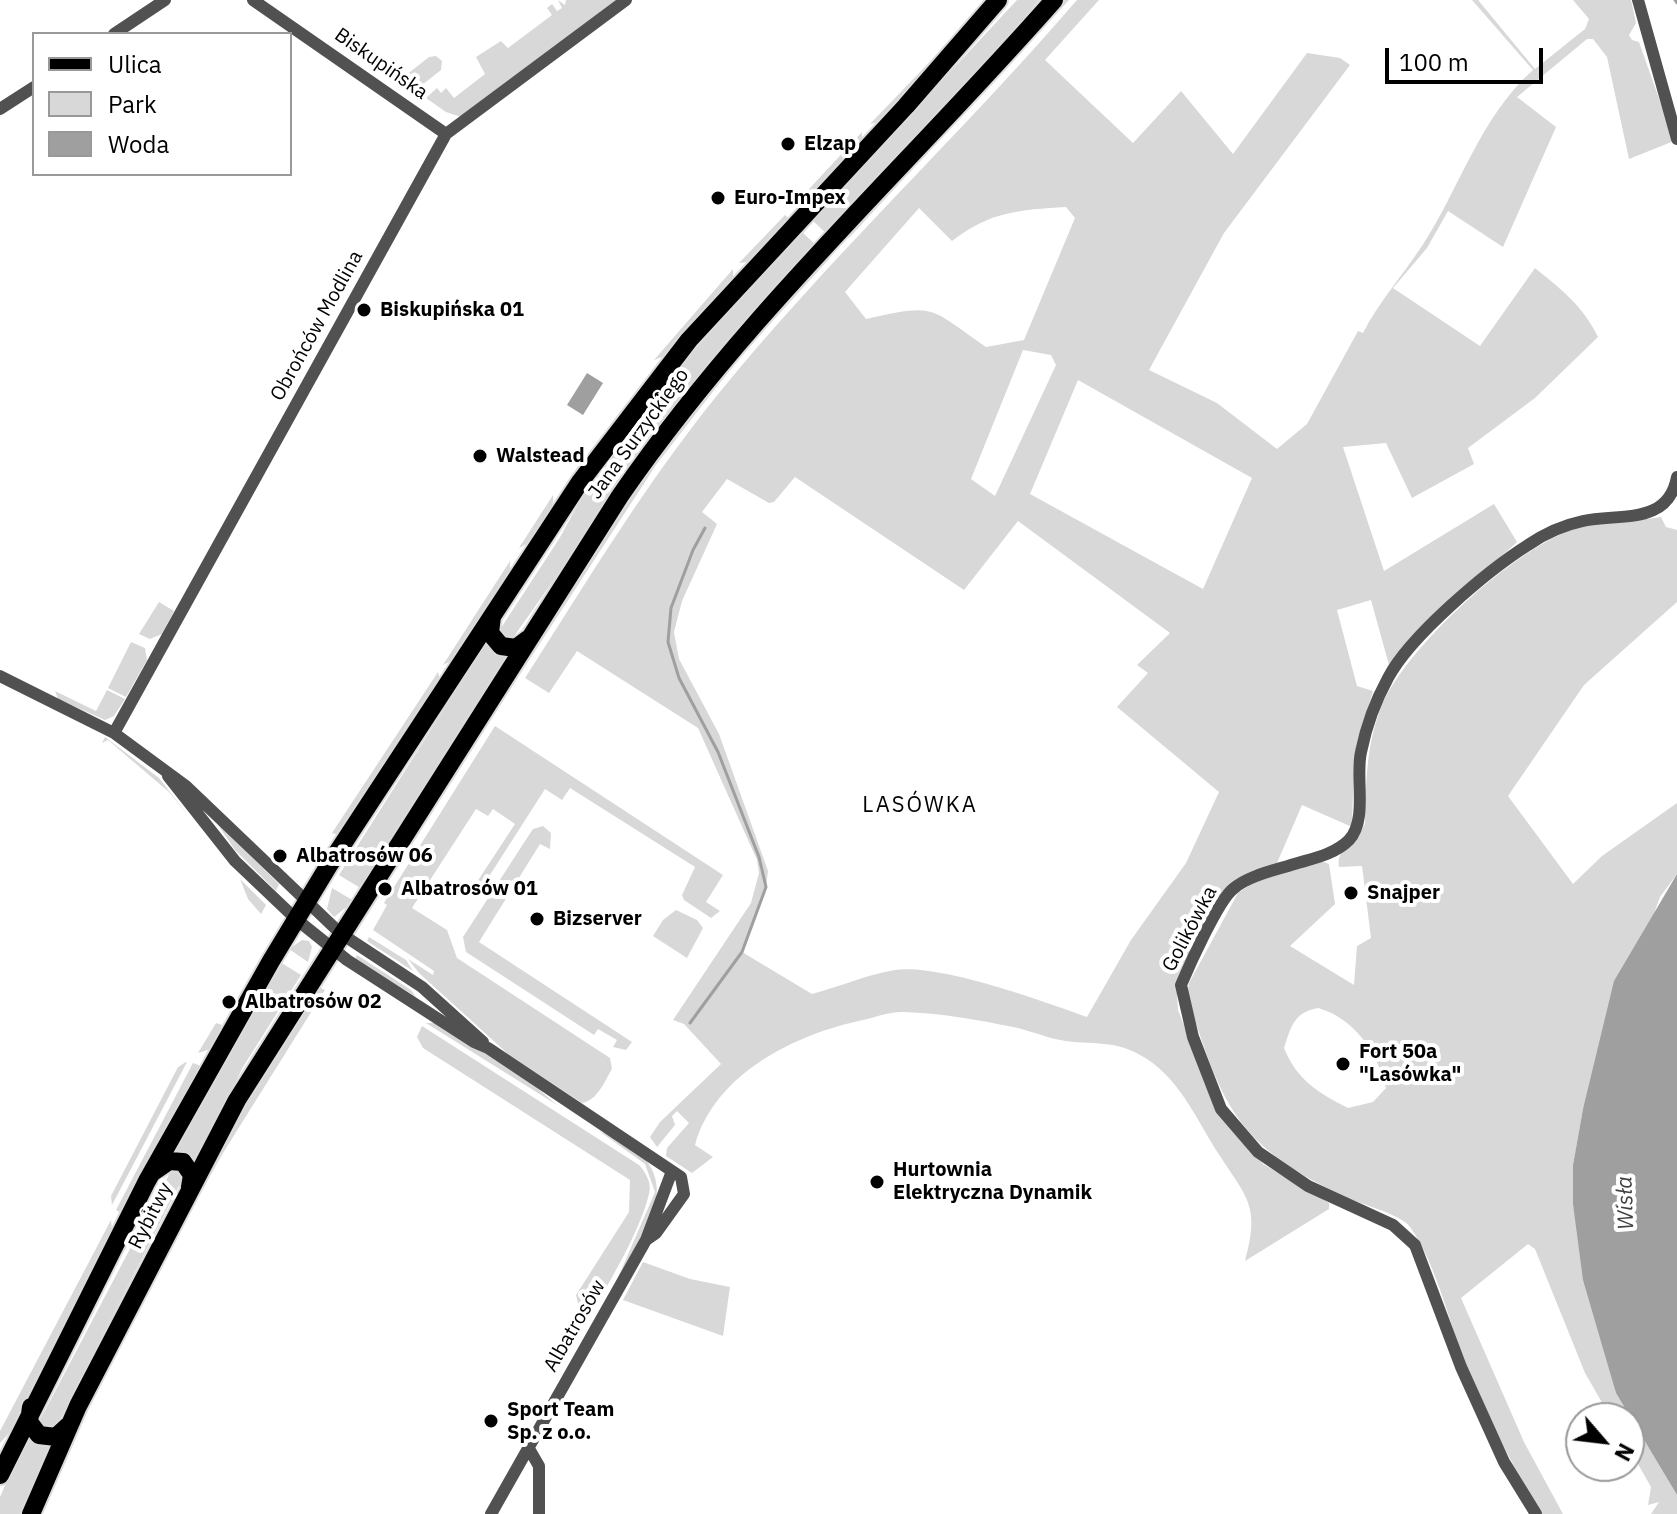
<!DOCTYPE html>
<meta charset="utf-8">
<style>
body{margin:0}
#map{position:relative;width:1677px;height:1514px;overflow:hidden;background:#fff;font-family:"IBM Plex Sans",sans-serif}
canvas{display:block}
.legend{position:absolute;left:32px;top:32px;width:260px;height:144px;box-sizing:border-box;background:#fff;border:2px solid #999;margin:0;padding:10px 14px;list-style:none;font-size:24px;color:#000}
.legend li{display:flex;align-items:center;gap:16px;height:40px}
.legend b{width:40px;border:2px solid #999}
.north{position:absolute;left:1565px;top:1402px;width:80px;height:80px;box-sizing:border-box;background:#fff;border:2px solid #999;border-radius:50%;rotate:118deg;font-size:22px;font-weight:700;line-height:32px;text-align:center;color:#000}
.north::after{content:'';display:block;margin:auto;width:28px;height:36px;background:#000;clip-path:polygon(50% 0,100% 100%,50% 72%,0 100%)}
.scale{position:absolute;left:1385px;top:48px;width:158px;height:36px;box-sizing:border-box;border:4px solid #000;border-top:0;padding-left:10px;font-size:24px;line-height:28px;white-space:nowrap;color:#000;-webkit-text-stroke:6px #fff;paint-order:stroke}
</style>
<div id="map">
<canvas width="1677" height="1514"></canvas>
<ul class="legend">
<li><b style="height:10px;background:#000"></b>Ulica</li>
<li><b style="height:22px;background:#d8d8d8"></b>Park</li>
<li><b style="height:22px;background:#9f9f9f"></b>Woda</li>
</ul>
<div class="north">N</div>
<div class="scale">100 m</div>
</div>
<script>
const c = document.querySelector('canvas').getContext('2d');
c.lineJoin = 'round';
function fill(path, color) { c.fillStyle = color; c.fill(path, 'evenodd'); }
function stroke(path, color, width, dash) { c.strokeStyle = color; c.lineWidth = width; c.lineCap = dash ? 'butt' : 'round'; c.setLineDash(dash || []); c.stroke(path); }
function write(font, color, halo, rows, align = 'center') {
  c.font = font + ' "IBM Plex Sans",sans-serif'; c.lineWidth = 8; c.setLineDash([]); c.textBaseline = 'middle'; c.strokeStyle = halo; c.fillStyle = color; for (const [text, x, y, turn = 0] of rows) {
    c.save(); c.translate(x, y); c.rotate((+turn || 0) * Math.PI / 180); c.textAlign = isNaN(turn) ? turn : align; if (halo) c.strokeText(text, 0, 0); c.fillText(text, 0, 0); c.restore();
  }
}
const green = new Path2D(`
 M558,0L565,5L566,0H616L461,117L446,112L426,98L437,88L441,93L446,88L454,98L485,74L476,57L501,41L508,48L552,15L547,8L552,4L557,11L562,8Z
 M1017,0H1039L950,106L828,235L812,220Z
 M1061,0H1069L849,238L847,236Z
 M1077,0H1099L1045,60L1133,143L1181,91L1233,154L1307,53L1340,58L1350,65L1224,233L1149,370L1217,403L1277,449L1307,424L1358,331L1363,333C1379,302 1402,276 1422,246C1459,190 1480,117 1533,70L1472,0H1478L1535,69L1585,29L1589,19L1573,0H1631L1636,23L1629,35L1632,40L1639,42L1674,141L1629,159L1607,57L1593,39H1587L1517,97L1556,127L1503,247L1448,211L1427,248L1393,288L1480,346L1535,268C1561,289 1583,306 1598,337L1535,398L1468,448L1474,464L1412,498L1386,443L1343,447L1384,571L1494,504L1517,542L1412,637L1389,665L1371,600L1337,610L1357,686L1373,691L1354,756L1352,827L1302,805L1277,863L1234,881L1223,893L1177,995L1178,1010L1217,1111L1263,1164L1329,1203V1209L1245,1261C1260,1207 1248,1199 1220,1156C1198,1123 1182,1082 1147,1059C1115,1038 1093,1046 1060,1040C1044,1037 1029,1030 1013,1027C979,1020 939,1013 904,1012C891,1011 876,1017 863,1020C796,1034 715,1073 695,1145L713,1157L692,1173L666,1156L667,1148L689,1123L677,1111L672,1116L675,1125L657,1147L650,1137L660,1122L721,1064L684,1024L673,1020L751,903L759,873L757,860L698,728L577,651L549,693L525,678C586,583 644,486 715,398C828,258 960,136 1077,0ZM1066,207L1075,218L1024,340L986,347C928,307 937,303 866,319L845,292L919,208L952,241C991,211 1019,210 1066,207ZM1023,350L1051,355L1056,365L995,496L971,479ZM1078,380L1252,478L1203,589L1030,494ZM795,477L964,590L1018,521L1170,633L1137,665L1148,673L1117,707L1219,792L1186,863L1131,940L1087,1017C1041,1001 942,964 895,970C868,974 839,987 812,994L742,952L766,887L768,871L719,734L679,659L674,632L682,601L717,524L702,512L727,479L769,503L774,502Z
 M946,45L880,122L870,124Z
 M436,56L442,61L441,70L417,89L401,79L429,57Z
 M862,132V142L799,208L797,202Z
 M785,215L789,219L749,262L739,263Z
 M801,231L817,246L611,499L510,642L499,631L559,539L592,479L666,382Z
 M826,254L830,258L739,358L656,465L520,674L518,670L657,453Z
 M733,269V279L665,356L654,360Z
 M553,495C556,511 534,543 519,548Z
 M1661,517L1666,527L1677,530V602L1584,685L1508,796L1573,884L1602,856L1677,803V874L1660,897L1583,1109L1573,1165V1204L1616,1393L1677,1495V1514H1651L1659,1502L1648,1505L1651,1487L1629,1448V1418H1611L1585,1373L1535,1249L1528,1244L1461,1298L1524,1442L1563,1514H1542C1514,1469 1490,1422 1469,1373C1450,1328 1438,1266 1410,1227C1401,1214 1359,1204 1344,1196C1236,1146 1221,1103 1187,995L1189,983L1238,893L1256,881L1321,861L1329,864L1335,904L1290,946L1354,985L1357,946L1371,938L1362,866L1339,867C1336,847 1356,841 1365,824C1366,783 1366,744 1382,705C1407,647 1511,552 1571,530C1598,520 1632,522 1661,517ZM1318,1008C1354,1018 1377,1052 1386,1088L1373,1102L1348,1108C1317,1092 1297,1080 1284,1048C1291,1027 1294,1012 1318,1008Z
 M510,561V573L453,660L443,665Z
 M159,602L174,611L162,634L150,639L139,634Z
 M487,641L495,652L510,656L362,889L339,875Z
 M131,642L145,648L147,660L126,697L108,688Z
 M438,672L440,680L338,835L332,833Z
 M107,690L125,699L114,716L105,720L58,699L55,691L96,711Z
 M495,726L723,875L706,902L720,911L711,918L684,900L682,895L695,867L570,788L562,800L545,789L481,889L475,885L515,824L493,809L488,816L476,809L412,908L447,930L457,958L610,1058L612,1069C604,1082 598,1100 582,1103L508,1054L419,973L408,959L433,975L434,971L373,930L387,905L384,903Z
 M105,737L159,778L191,819L169,792L108,740L102,743Z
 M216,822L279,884L276,891L235,850Z
 M543,826L551,833L550,849L540,844L479,942L632,1042L626,1050L613,1047L617,1040L598,1029L594,1035L466,952L463,937L527,838L533,829Z
 M240,879L266,905L261,914L248,899Z
 M332,888L354,901L334,917L327,909Z
 M676,910L697,920L703,928L687,958L653,936L663,920Z
 M369,937L406,960L413,971L367,941Z
 M302,940L309,941L312,947L308,962L289,949Z
 M357,955L411,990L416,997L355,959Z
 M280,962L301,975L243,1067L195,1166L171,1154Z
 M319,987L325,990L223,1153L150,1283L223,1136Z
 M216,1023L222,1025L211,1049L198,1053Z
 M426,1023H438L529,1081L557,1105Z
 M422,1026L639,1165C646,1173 652,1183 649,1194C640,1232 607,1286 587,1321L573,1317L579,1307L576,1295L629,1212L630,1180L423,1048L417,1037Z
 M186,1062H187L112,1205L111,1196L178,1067Z
 M193,1063L201,1066L121,1213L116,1210Z
 M599,1131C699,1167 647,1231 610,1296L655,1192L645,1164Z
 M173,1167L183,1174L182,1180L56,1427L48,1432L40,1420Z
 M111,1220L112,1229L9,1433L0,1443V1431Z
 M643,1262L690,1279L730,1287L723,1336L623,1300Z
 M28,1433L37,1443L53,1445L24,1514H0V1497Z`);
const water = new Path2D(`
 M587,373L603,383L583,415L567,405Z
 M1677,874V1495L1616,1393L1583,1280L1573,1204V1165L1583,1109L1614,981Z`);
const stream = new Path2D(`
 M1675,0L1677,3
 M690,1023L742,952L766,887L759,857L718,752L679,678L668,642L671,608L693,550L705,528`);
const street = new Path2D(`
 M253,0L446,134
 M1638,0L1677,139
 M114,34L165,0
 M0,109L34,87
 M0,676L114,733L186,786L340,933L422,987L483,1042
 M114,733L446,134L626,0
 M168,776L235,861L296,919L347,960L474,1042L488,1048L681,1177L684,1194L656,1233L646,1240
 M528,1447L539,1466V1514
 M491,1514L646,1240L672,1171
 M1536,1514L1504,1462L1461,1367L1415,1245L1393,1225L1308,1186L1258,1152L1221,1109L1193,1037L1181,985C1189,966 1218,901 1233,889C1246,877 1271,871 1288,866C1309,859 1333,856 1349,840C1368,820 1355,777 1361,752C1366,727 1376,700 1388,678C1410,636 1487,571 1528,545C1544,534 1564,525 1583,521C1619,513 1668,526 1677,477`);
const primary = new Path2D(`
 M492,616L490,633L501,646L516,648L528,639
 M153,1172L169,1161L183,1162L192,1175L190,1187
 M31,1407L29,1422L39,1435L56,1437L68,1426
 M0,1475L147,1181L271,961L329,865L580,482L689,340L906,106L998,0
 M31,1514L78,1406L237,1100L620,496C745,314 909,165 1054,0`);
const markers = [
 [788,144,8,"#000"],
 [718,198,8,"#000"],
 [364,310,8,"#000"],
 [480,456,8,"#000"],
 [280,856,8,"#000"],
 [385,889,8,"#000"],
 [1351,893,8,"#000"],
 [537,919,8,"#000"],
 [229,1002,8,"#000"],
 [1343,1064,8,"#000"],
 [877,1182,8,"#000"],
 [491,1421,8,"#000"]
];
const streetNames = [
 ["Biskupińska",381,64,35],
 ["Obrońców Modlina",317,326,-61],
 ["Jana Surzyckiego",639,434,-54],
 ["Golikówka",1190,929,-62],
 ["Rybitwy",151,1216,-63],
 ["Albatrosów",575,1326,-60]
];
const poiNames = [
 ["Elzap",804,144],
 ["Euro-Impex",734,198],
 ["Biskupińska 01",380,310],
 ["Walstead",496,456],
 ["Albatrosów 06",296,856],
 ["Albatrosów 01",401,889],
 ["Snajper",1367,893],
 ["Bizserver",553,919],
 ["Albatrosów 02",245,1002],
 ["Fort 50a",1359,1052],
 ["\"Lasówka\"",1359,1075],
 ["Hurtownia",893,1170],
 ["Elektryczna Dynamik",893,1193],
 ["Sport Team",507,1410],
 ["Sp. z o.o.",507,1433]
];
const neighbourhoodNames = [
 ["LASÓWKA",920,806]
];
const waterNames = [
 ["Wisła",1626,1203,-92]
];
fill(green, '#d8d8d8');
fill(water, '#9f9f9f');
stroke(stream, '#9f9f9f', 3);
stroke(primary, '#dbdbdb', 22);
stroke(street, '#515151', 12);
stroke(primary, '#000', 18);
for (const [x, y, r, color] of markers) { const dot = new Path2D(); dot.arc(x, y, r, 0, 2 * Math.PI); c.fillStyle = color; c.fill(dot); stroke(dot, '#fff', 3); }
write('20px', '#000', '#fff', streetNames);
write('bold 20px', '#000', '#fff', poiNames, 'left');
c.letterSpacing = '2px';
write('22px', '#000', '#fff', neighbourhoodNames);
c.letterSpacing = '0px';
write('italic 22px', '#404040', '#fff', waterNames);
</script>
